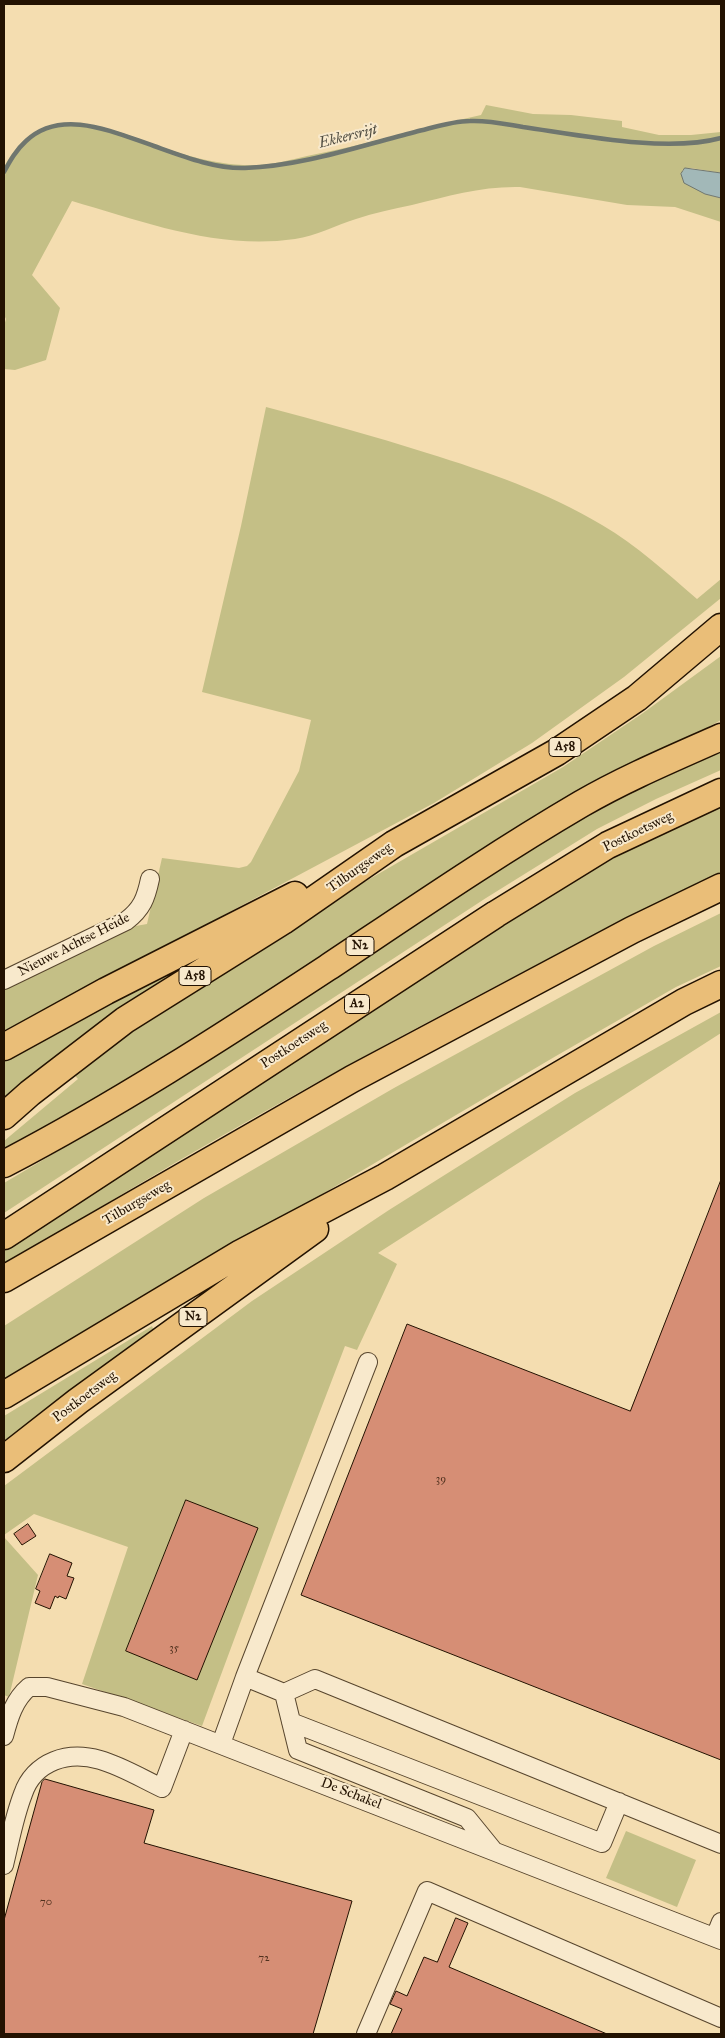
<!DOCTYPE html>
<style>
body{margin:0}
#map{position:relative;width:725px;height:2038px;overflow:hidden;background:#f4ddb0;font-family:"IM FELL Great Primer",serif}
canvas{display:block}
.frame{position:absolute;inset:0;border:5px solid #231201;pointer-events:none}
</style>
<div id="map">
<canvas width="725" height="2038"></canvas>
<div class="frame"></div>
</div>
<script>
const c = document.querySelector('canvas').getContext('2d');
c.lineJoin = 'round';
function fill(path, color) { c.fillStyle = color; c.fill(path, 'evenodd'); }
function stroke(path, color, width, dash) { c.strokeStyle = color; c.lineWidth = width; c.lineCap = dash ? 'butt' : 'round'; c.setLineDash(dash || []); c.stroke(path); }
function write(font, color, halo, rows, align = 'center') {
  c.font = font + ' "IM FELL Great Primer",serif'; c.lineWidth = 4; c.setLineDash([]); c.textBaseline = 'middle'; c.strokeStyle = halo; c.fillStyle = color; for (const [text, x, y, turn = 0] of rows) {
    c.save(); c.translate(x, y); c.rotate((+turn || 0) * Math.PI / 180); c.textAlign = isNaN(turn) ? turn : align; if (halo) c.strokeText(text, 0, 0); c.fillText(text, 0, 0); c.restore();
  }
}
const green = new Path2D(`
 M486,105L533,114L571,115L622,121V127L659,135H691L721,132V173L691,168L682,170L705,194L721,198V222L675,207L627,205L520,187C483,186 448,196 412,205C393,209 374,213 356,219C336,225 316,236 295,239C218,250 144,222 72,201L32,275L60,308L46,360L15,370L4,369V326L6,319L4,315V167C48,85 127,140 190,156C212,162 235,166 258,165C275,164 290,160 307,156C365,145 422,128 481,115Z
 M266,407C320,421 373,436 427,453C488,472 547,492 602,525C636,545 667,573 697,599L721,579V598L624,677L532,743L434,803L220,917L4,1037V985L130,927L147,924L162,858L239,868L247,866L251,862L299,771L311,720L202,692L241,526Z
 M721,656V720L679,744L149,1072L4,1156V1141L78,1079L70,1070L297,921L563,767L643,713Z
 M721,745V770L656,799L597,829L486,898L4,1213V1183L158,1092L586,811Z
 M721,805V872C477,992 235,1122 4,1266V1247L613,854Z
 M721,913V966L676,987L556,1056L4,1382V1326L204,1198L394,1088L654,946Z
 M217,943L119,1010L4,1098V1058Z
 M721,1012V1033L378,1253L397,1264L357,1350L345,1346L281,1513L202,1726L82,1684L128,1547L34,1514L4,1535V1486L252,1301L389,1210L575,1093Z
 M152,1326L154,1331L4,1444V1416Z
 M4,1537L38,1575L9,1697L4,1695Z
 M626,1831L696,1860L677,1907L606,1878Z`);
const water = new Path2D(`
 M685,168L721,173V198L705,194L684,183L681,174Z`);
const stream = new Path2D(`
 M4,172C10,161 16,150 26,141C62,107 115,133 154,146C182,156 215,169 245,168C303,166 359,146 415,132C432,128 452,121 470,121C488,120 505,124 523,127C579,135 666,153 721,138`);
const building = new Path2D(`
 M721,1180V1760L301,1595L407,1324L630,1411Z
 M186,1500L258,1528L197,1680L126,1651Z
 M28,1524L36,1536L22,1545L14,1534Z
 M50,1554L72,1563L67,1576L74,1578L66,1599L59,1596L58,1598L55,1596L50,1609L35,1603L40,1591L36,1589Z
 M45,1779L154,1810L144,1843L352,1901L313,2034H4V1920L42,1782Z
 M456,1918L468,1923L449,1967L607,2034H391L402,2009L390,2004L396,1991L407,1996L424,1957L437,1962Z`);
const minor = new Path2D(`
 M4,980L126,921C142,909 146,898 150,879
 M368,1362L245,1677L284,1693L298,1750L467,1818L493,1850
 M284,1693L315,1679L721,1844
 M291,1722L602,1843L619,1802
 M4,1736C9,1717 14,1700 29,1687H47L124,1707L721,1940
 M221,1744L245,1677
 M4,1865C10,1841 14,1817 23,1794C28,1779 39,1767 54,1761C91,1746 128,1772 162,1788L184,1730
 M715,1937L721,1922
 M366,2034L427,1891L721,2018`);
const highway = new Path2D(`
 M4,1047L106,991L295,895
 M4,1116L30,1093L125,1020L283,921L394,844L557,752L637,698L721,627
 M4,1164C115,1106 222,1037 327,968C411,912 494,855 581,804C626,778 674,758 721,737
 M4,1236L496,914L608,845L721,792
 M4,1279L352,1079L632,930L721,887
 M4,1395L241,1253L385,1177L684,1002L721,984
 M4,1459L78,1401L315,1229`);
const numberNames = [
 ["39",441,1479],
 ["35",174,1648],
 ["70",46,1902],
 ["72",264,1958]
];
const shields = [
 [565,747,32],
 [360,946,28],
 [195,976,32],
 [357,1004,25],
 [193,1317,28]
];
const shieldNames = [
 ["A58",565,747],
 ["N2",360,946],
 ["A58",195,976],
 ["A2",357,1004],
 ["N2",193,1317]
];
const streetNames = [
 ["Postkoetsweg",638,832,-26],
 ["Tilburgseweg",360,868,-35],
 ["Nieuwe Achtse Heide",74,945,-27],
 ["Postkoetsweg",294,1045,-33],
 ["Tilburgseweg",137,1203,-30],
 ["Postkoetsweg",85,1397,-37],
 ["De Schakel",351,1794,21]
];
const waterNames = [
 ["Ekkersrijt",348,137,-14]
];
fill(green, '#c4bf86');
fill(water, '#a2b8b8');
stroke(water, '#6f766f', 1);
stroke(stream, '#6f766f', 4.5);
fill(building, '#d68e75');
stroke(building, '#231201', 1);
stroke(minor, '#57452d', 20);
stroke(highway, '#231201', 29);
stroke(minor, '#f8e9cc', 18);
stroke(highway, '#eabe78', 26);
write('11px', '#50311e', null, numberNames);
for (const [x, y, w] of shields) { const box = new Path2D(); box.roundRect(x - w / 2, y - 9.5, w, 19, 4); c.fillStyle = '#f8e9cc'; c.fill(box); stroke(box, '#231201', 1); }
write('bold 12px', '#231201', null, shieldNames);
write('14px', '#231201', '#f8e9cc', streetNames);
write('italic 15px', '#4f4c41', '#f8e9cc', waterNames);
</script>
